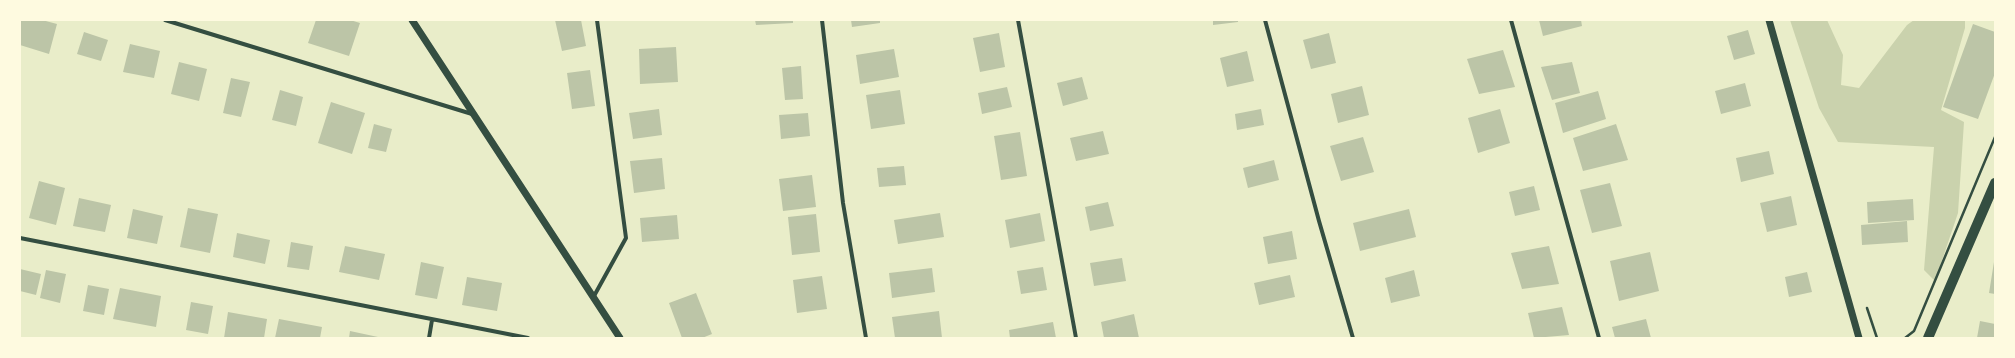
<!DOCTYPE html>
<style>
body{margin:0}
#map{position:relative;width:2015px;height:358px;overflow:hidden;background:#e9edc9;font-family:Lato,sans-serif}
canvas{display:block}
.frame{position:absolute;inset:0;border:21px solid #fefae0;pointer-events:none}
</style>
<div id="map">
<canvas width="2015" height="358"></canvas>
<div class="frame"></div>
</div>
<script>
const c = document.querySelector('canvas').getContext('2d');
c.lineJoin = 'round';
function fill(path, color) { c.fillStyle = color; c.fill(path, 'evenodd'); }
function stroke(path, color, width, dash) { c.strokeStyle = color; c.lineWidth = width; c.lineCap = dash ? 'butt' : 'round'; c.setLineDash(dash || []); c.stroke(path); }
const green = new Path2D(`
 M1790,20H1827L1843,55L1841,85L1859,88L1907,25L1914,20H1965V28L1941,110L1964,122L1958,213L1935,281L1924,270L1934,147L1838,142L1819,108Z`);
const building = new Path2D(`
 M20,20H42L57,24L49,54L20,45Z
 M316,20H350L360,23L349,56L308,43Z
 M555,20H581L586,46L562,51Z
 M755,20H793V23L756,25Z
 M851,20H880V23L852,27Z
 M1213,20H1238V22L1213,25Z
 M1539,20H1581L1582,26L1543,36Z
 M1973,24L1995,32V73L1978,119L1943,107Z
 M1748,30L1755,54L1734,60L1727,36Z
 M84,32L108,40L101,61L77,54Z
 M999,33L1005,67L980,72L973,38Z
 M1329,33L1336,63L1311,69L1303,40Z
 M130,44L160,51L154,78L123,72Z
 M676,47L678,82L640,84L639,49Z
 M894,49L899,77L860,84L856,55Z
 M1503,50L1515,87L1479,94L1467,59Z
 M1247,51L1254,81L1227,87L1220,58Z
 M179,62L207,69L199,101L171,94Z
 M1572,62L1580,93L1552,100L1541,67Z
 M801,66L803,99L785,100L782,68Z
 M590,70L595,106L572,109L567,73Z
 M1082,77L1088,99L1063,106L1057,83Z
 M231,78L250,82L241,117L223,113Z
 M1745,83L1751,106L1721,114L1715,91Z
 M1362,86L1369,115L1338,123L1331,94Z
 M1007,87L1012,107L982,114L978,93Z
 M280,90L303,97L296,126L272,120Z
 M900,90L905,124L871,129L866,95Z
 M1598,91L1606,119L1563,133L1555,103Z
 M331,102L365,113L352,154L318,143Z
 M659,109L662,135L633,139L629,113Z
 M1261,109L1264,125L1237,130L1235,114Z
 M1500,109L1510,143L1478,153L1468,118Z
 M808,113L810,136L781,139L779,115Z
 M374,124L392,129L386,152L368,148Z
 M1616,124L1628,160L1583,171L1573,138Z
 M1103,131L1109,154L1076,161L1070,138Z
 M1020,132L1027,176L1001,180L994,136Z
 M1363,137L1374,172L1341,181L1330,146Z
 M1769,151L1774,174L1741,182L1736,158Z
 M662,158L665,189L634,193L630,161Z
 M1274,160L1279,180L1248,188L1243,168Z
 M904,166L906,185L879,187L877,168Z
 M812,175L816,207L783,211L779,179Z
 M39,181L65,188L56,225L29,218Z
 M1610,183L1622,226L1592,233L1580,190Z
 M1534,186L1540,210L1515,216L1509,192Z
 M1791,196L1797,225L1767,232L1760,203Z
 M79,198L111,205L105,232L73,226Z
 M1913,199L1914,220L1868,223L1867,202Z
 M1108,202L1114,226L1090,231L1085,207Z
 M188,208L218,214L210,253L180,247Z
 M133,209L163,216L157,244L127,238Z
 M1409,209L1416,237L1360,251L1353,223Z
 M940,213L944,237L898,244L894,220Z
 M1040,213L1045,241L1010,248L1005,220Z
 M816,214L820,252L792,255L788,217Z
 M677,215L679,239L642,242L640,218Z
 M1907,221L1908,242L1862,245L1861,225Z
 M1292,231L1297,259L1268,264L1263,237Z
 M237,233L270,240L265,264L233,257Z
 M291,242L313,246L309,270L287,267Z
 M345,246L385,254L379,280L339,272Z
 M1549,246L1559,284L1522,289L1511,253Z
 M1650,252L1659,291L1619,301L1610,261Z
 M1122,258L1126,281L1094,286L1090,263Z
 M421,262L444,267L437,299L415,295Z
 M1994,262H1995V294L1989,293Z
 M1043,267L1047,290L1021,294L1017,271Z
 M932,268L935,292L892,298L889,273Z
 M20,269L41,274L36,295L20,291Z
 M46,270L66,274L60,303L40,298Z
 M1414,270L1420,296L1391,303L1385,278Z
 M1807,272L1812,292L1789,297L1785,277Z
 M1290,275L1295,297L1259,305L1254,283Z
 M822,276L827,309L797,313L793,280Z
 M467,277L502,283L497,311L462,305Z
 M88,285L109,289L104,315L83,311Z
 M120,288L161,296L156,327L113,319Z
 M696,293L712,334L702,338H682L669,303Z
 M191,302L213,306L208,334L186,330Z
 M1562,307L1569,335L1534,338L1528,313Z
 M939,311L942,338H895L892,317Z
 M228,312L267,319L264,338H224Z
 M1134,314L1139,338H1104L1101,322Z
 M279,319L322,327L320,338H275Z
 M1646,319L1651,338H1615L1612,327Z
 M1980,321L1995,324V338H1977Z
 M1053,322L1056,338H1010L1009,330Z
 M350,331L378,337V338H349Z`);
const path = new Path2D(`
 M1867,308L1877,338
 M1905,338L1914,331L1995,137`);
const minor = new Path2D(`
 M165,20L472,114
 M822,20L843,203L866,338
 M1018,20L1076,338
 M1265,20L1319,221L1353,338
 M1511,20L1599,338
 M20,238L528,338
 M594,296L626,238L597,20
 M429,338L432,320`);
const tertiary = new Path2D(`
 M412,20L620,338
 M1769,20L1859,338`);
const primary = new Path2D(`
 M1928,338L1995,183`);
fill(green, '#cad2ad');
fill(building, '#bcc5a7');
stroke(path, '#344e41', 2.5);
stroke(minor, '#344e41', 4);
stroke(tertiary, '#344e41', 7);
stroke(primary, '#344e41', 10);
</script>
